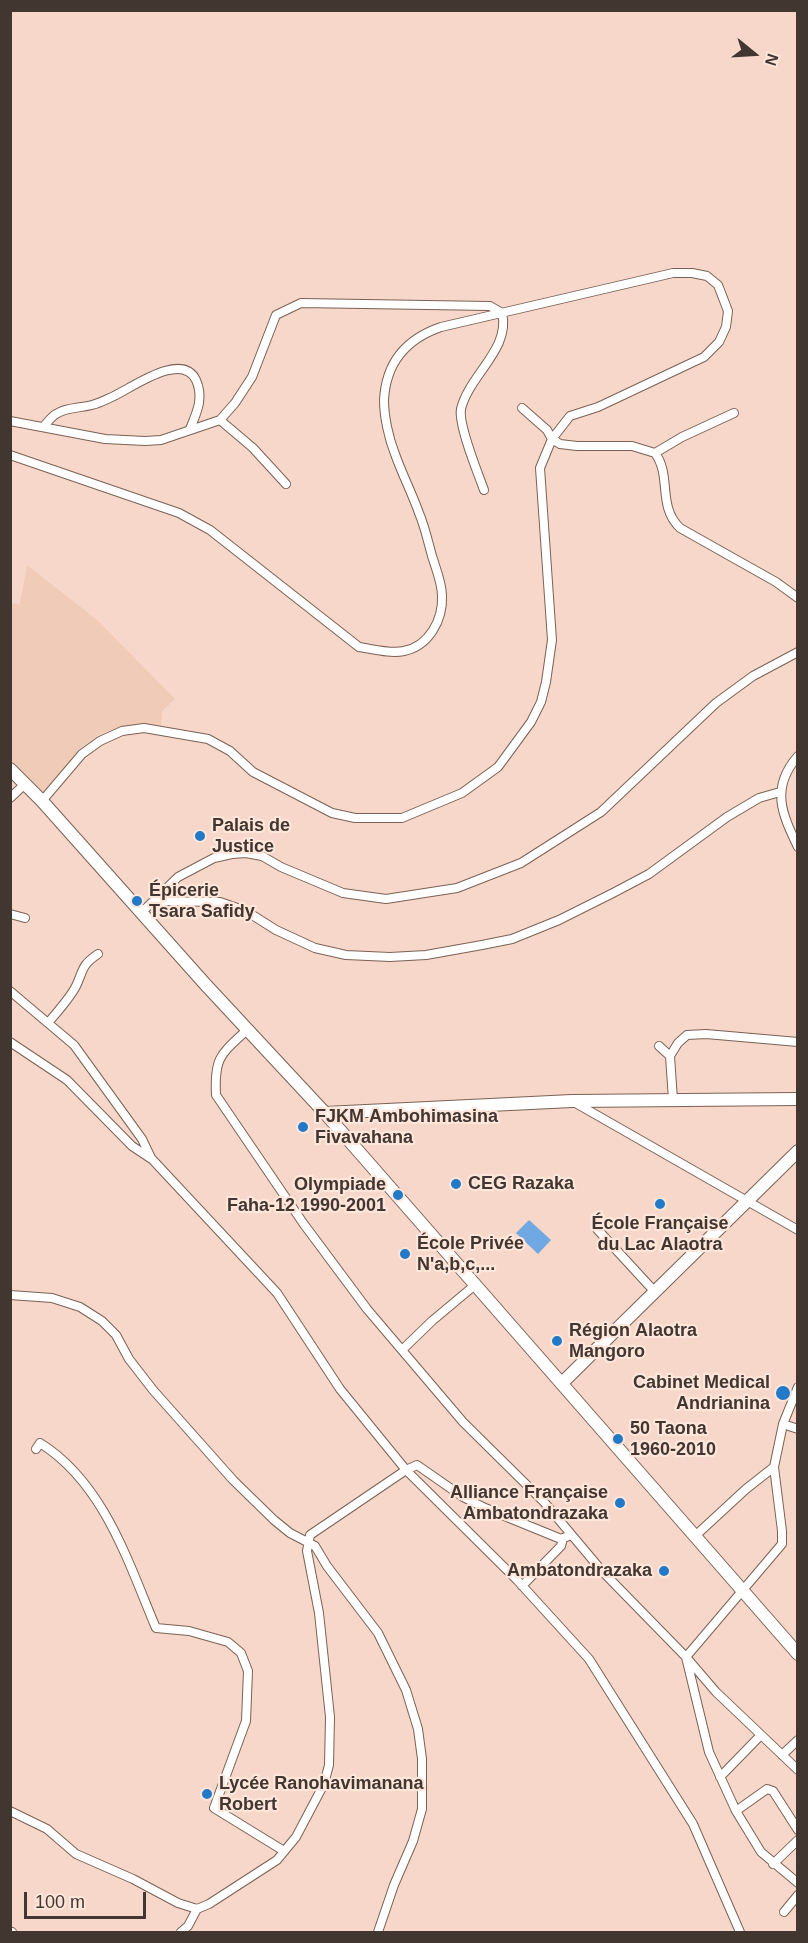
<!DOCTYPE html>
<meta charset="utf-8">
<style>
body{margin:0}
#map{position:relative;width:808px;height:1943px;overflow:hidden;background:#f6d7c9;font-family:Helvetica,sans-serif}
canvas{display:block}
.frame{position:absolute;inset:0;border:12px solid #423631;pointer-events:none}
.north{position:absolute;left:724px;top:24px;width:60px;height:60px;-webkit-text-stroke:4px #ffe6da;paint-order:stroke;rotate:108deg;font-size:16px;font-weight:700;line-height:24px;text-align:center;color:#423631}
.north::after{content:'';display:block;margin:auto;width:21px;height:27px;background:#423631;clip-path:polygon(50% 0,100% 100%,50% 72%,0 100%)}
.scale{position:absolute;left:24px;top:1892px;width:122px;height:27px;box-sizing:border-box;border:3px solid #423631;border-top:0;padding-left:8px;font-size:18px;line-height:21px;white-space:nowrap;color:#423631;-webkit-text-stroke:4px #ffe6da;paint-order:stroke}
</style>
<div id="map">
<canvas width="808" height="1943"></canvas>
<div class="frame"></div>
<div class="north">N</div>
<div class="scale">100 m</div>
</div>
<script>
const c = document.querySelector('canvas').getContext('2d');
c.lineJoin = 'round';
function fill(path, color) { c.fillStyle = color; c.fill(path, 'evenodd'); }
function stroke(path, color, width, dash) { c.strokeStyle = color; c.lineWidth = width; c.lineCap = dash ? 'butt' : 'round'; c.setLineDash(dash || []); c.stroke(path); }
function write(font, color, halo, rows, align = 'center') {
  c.font = font + ' Helvetica,sans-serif'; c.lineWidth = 4.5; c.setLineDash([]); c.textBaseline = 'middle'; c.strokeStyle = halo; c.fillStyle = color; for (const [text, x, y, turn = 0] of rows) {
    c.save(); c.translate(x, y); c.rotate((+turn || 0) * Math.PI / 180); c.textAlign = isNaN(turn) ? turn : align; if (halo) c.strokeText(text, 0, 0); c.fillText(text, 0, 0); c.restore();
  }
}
const built = new Path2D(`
 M27,565L97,620L175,699L162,711L161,725L122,726L100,734L83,746L43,792L11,760L10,603L20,604Z`);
const water = new Path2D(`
 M529,1220L551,1240L538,1254L516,1233Z`);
const street = new Path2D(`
 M522,408L547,430L552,439L560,444L577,446H632L655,453C672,476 657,506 680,528L776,582L798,598
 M220,420L253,448L286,484
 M10,421L105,439L145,441L161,440L220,420L235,403L252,377L276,315L301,303L490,306L502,313C511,349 469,375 461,409C458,425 478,473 484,490
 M43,427C47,423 51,417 56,414C66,407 81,408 92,405C100,403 107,399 114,396C133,387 182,351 196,380C204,398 197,412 190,429
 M655,453L682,437L734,413
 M10,455L179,513L210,530L359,647C373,649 390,654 404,651C429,646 443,620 442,596C442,583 436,569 432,556C428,542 425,527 419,513C412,493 402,474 395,454C389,439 384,417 384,400C386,362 406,339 441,327L673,273H692L707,276L718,285L728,311L726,327L719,342L704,357L598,407L570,416L552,439L540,468L552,640L546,682L541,702L531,722L498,767L462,793L402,818H355L332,813L253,772L230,751L208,739L144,728L122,731L100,741L82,754L42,801
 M798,756C770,788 782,814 798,847
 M10,798L25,784
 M155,901L220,902L246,911L276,930L315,948L346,955L390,957L426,955L482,945L512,939L559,920L613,893L649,874L727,817L759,798L780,792
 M142,912L178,877L214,858L232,854L246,853L262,856L281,867L343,893L386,899L457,888L521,863L601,812L716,703L753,676L798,652
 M10,914L25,918
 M10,991L74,1045L142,1139L151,1158L277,1293L340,1389L406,1470L517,1580L589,1659L693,1824L740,1932
 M48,1023C57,1012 72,996 77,984C84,968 82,965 98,954
 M247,1030C221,1054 214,1057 216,1095L303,1223L367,1309L463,1422L544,1502L602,1571L686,1657L716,1692L798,1770
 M10,1042L67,1080L132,1146L150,1158
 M659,1046L670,1056L673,1100
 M670,1056L678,1043L687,1035L706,1034L798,1042
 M572,1101L798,1230
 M597,1229L655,1292
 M10,1295L52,1298L80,1307L102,1321L116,1335L129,1359L153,1390L233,1480L274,1520L290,1533L315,1546L327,1566L378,1633L406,1690L418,1729L422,1759V1809L413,1841L394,1885L378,1932
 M402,1350L432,1321L475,1285
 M783,1424L798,1429
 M36,1449L40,1443C104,1483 128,1562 156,1628L189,1631L228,1642L241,1653L248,1671L246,1721L214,1808L284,1851
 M774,1467L782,1531V1544L686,1657L709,1752L736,1811L761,1852L798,1883
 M694,1537L746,1489L774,1467L783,1424L798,1387
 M522,1586L561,1546L563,1538
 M782,1755L798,1740
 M720,1777L760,1736
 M10,1811L47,1829L76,1854L133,1879L178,1903L197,1909L209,1904L277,1860L296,1837L324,1784L329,1765L330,1717L319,1613L307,1551L310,1535L406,1470L417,1465L463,1497L485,1508L561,1539L571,1535
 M736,1811L767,1789L773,1791L798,1830
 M773,1864L798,1840
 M784,1912L798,1895
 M10,1932H12
 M181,1932L188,1926L197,1909`);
const secondary = new Path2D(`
 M10,769L42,801L205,984L325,1113L798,1654
 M325,1113L572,1101L798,1099
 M562,1383L798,1151`);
const markers = [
 [200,836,6,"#2179c7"],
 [137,901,6,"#2179c7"],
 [303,1127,6,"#2179c7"],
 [456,1184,6,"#2179c7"],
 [398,1195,6,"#2179c7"],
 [660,1204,6,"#2179c7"],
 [405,1254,6,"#2179c7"],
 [557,1341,6,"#2179c7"],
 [783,1393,8,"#2179c7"],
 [618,1439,6,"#2179c7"],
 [620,1503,6,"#2179c7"],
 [664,1571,6,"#2179c7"],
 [207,1794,6,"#2179c7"]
];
const poiNames = [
 ["Palais de",212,826],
 ["Justice",212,847],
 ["Épicerie",149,891],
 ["Tsara Safidy",149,912],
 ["FJKM Ambohimasina",315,1117],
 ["Fivavahana",315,1138],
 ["CEG Razaka",468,1184],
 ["Olympiade",386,1185,"right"],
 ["Faha-12 1990-2001",386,1206,"right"],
 ["École Française",660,1224,"center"],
 ["du Lac Alaotra",660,1245,"center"],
 ["École Privée",417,1244],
 ["N'a,b,c,...",417,1265],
 ["Région Alaotra",569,1331],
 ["Mangoro",569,1352],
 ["Cabinet Medical",770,1383,"right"],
 ["Andrianina",770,1404,"right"],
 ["50 Taona",630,1429],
 ["1960-2010",630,1450],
 ["Alliance Française",608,1493,"right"],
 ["Ambatondrazaka",608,1514,"right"],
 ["Ambatondrazaka",652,1571,"right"],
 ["Lycée Ranohavimanana",219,1784],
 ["Robert",219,1805]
];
fill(built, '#efcbb8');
fill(water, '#6fa8e2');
stroke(street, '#7b6154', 10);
stroke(secondary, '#7b6154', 14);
stroke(street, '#fff', 8);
stroke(secondary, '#fff', 12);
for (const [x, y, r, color] of markers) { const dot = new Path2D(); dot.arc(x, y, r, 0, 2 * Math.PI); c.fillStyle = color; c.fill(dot); stroke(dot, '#ffe6da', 2); }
write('bold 18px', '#423631', '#ffe6da', poiNames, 'left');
</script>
